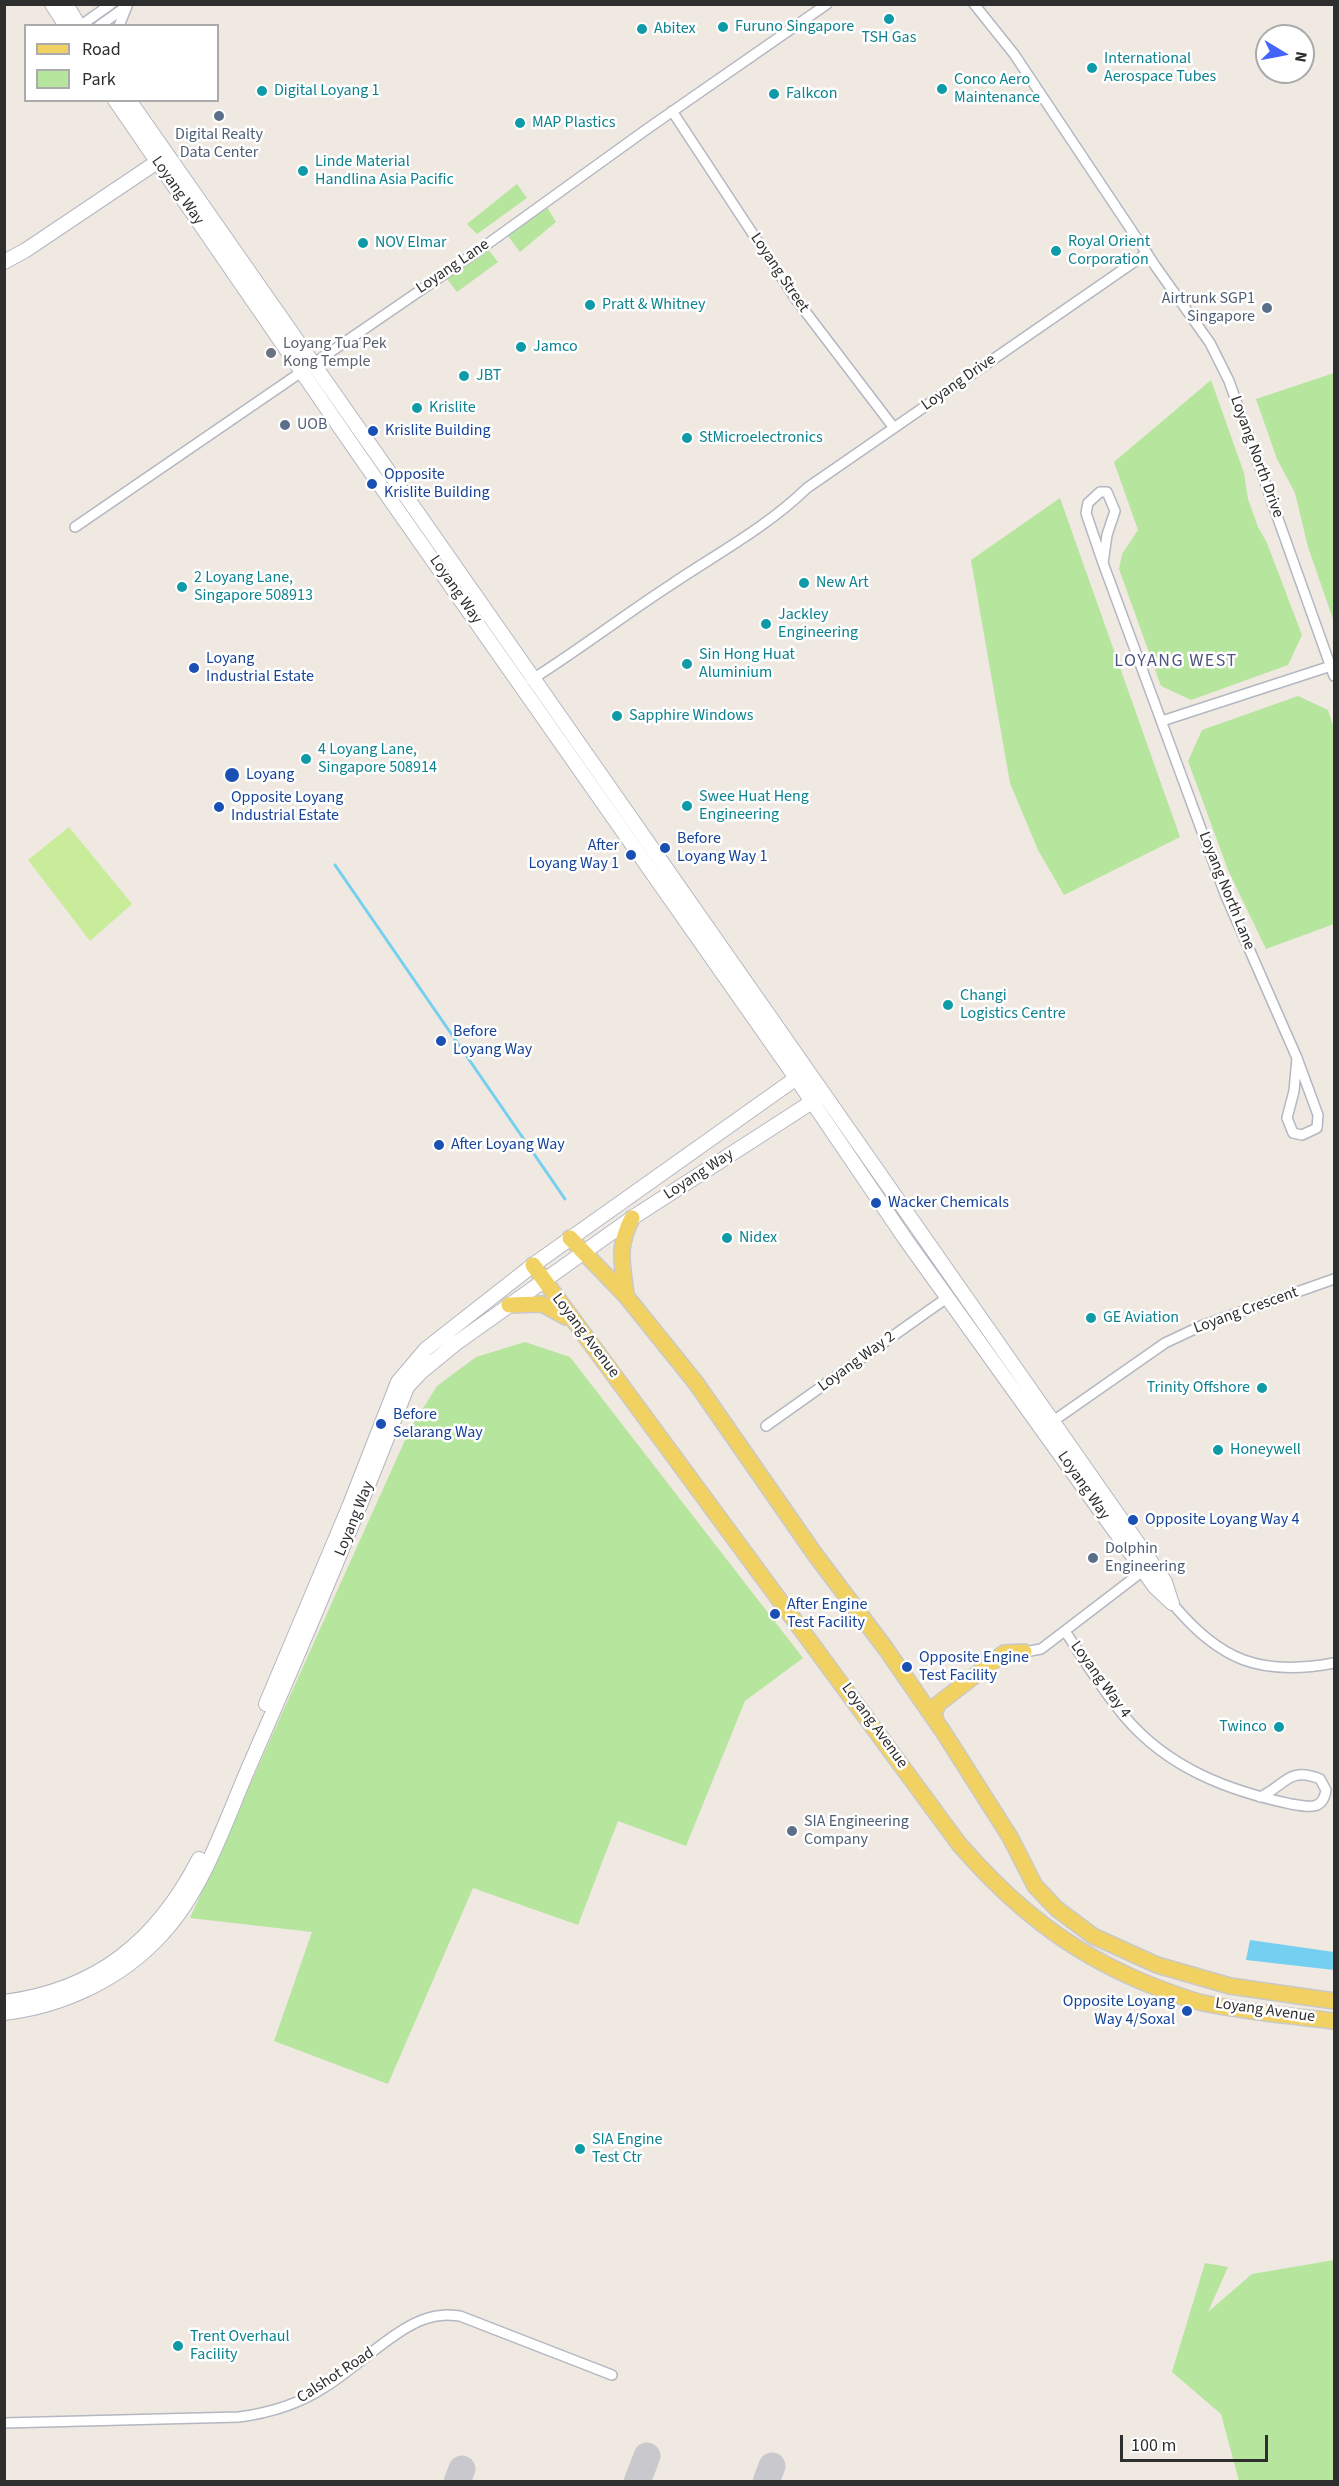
<!DOCTYPE html>
<style>
body{margin:0}
#map{position:relative;width:1339px;height:2486px;overflow:hidden;background:#efe9e1;font-family:"Source Sans 3",sans-serif}
canvas{display:block}
.frame{position:absolute;inset:0;border:6px solid #2e2e2e;pointer-events:none}
.legend{position:absolute;left:24px;top:24px;width:195px;height:78px;box-sizing:border-box;background:#fff;border:2px solid #ababab;margin:0;padding:8px 10px;list-style:none;font-size:18px;color:#2e2e2e}
.legend li{display:flex;align-items:center;gap:12px;height:30px}
.legend b{width:30px;border:2px solid #ababab}
.north{position:absolute;left:1255px;top:24px;width:60px;height:60px;box-sizing:border-box;background:#fff;border:2px solid #ababab;border-radius:50%;rotate:100deg;font-size:16px;font-weight:700;line-height:24px;text-align:center;color:#2e2e2e}
.north::after{content:'';display:block;margin:auto;width:21px;height:27px;background:#4264fb;clip-path:polygon(50% 0,100% 100%,50% 72%,0 100%)}
.scale{position:absolute;left:1120px;top:2435px;width:148px;height:27px;box-sizing:border-box;border:3px solid #2e2e2e;border-top:0;padding-left:8px;font-size:18px;line-height:21px;white-space:nowrap;color:#2e2e2e;-webkit-text-stroke:4px #fff;paint-order:stroke}
</style>
<div id="map">
<canvas width="1339" height="2486"></canvas>
<div class="frame"></div>
<ul class="legend">
<li><b style="height:8px;background:#f2d163"></b>Road</li>
<li><b style="height:16px;background:#b6e59e"></b>Park</li>
</ul>
<div class="north">N</div>
<div class="scale">100 m</div>
</div>
<script>
const c = document.querySelector('canvas').getContext('2d');
c.lineJoin = 'round';
function fill(path, color) { c.fillStyle = color; c.fill(path, 'evenodd'); }
function stroke(path, color, width, dash) { c.strokeStyle = color; c.lineWidth = width; c.lineCap = dash ? 'butt' : 'round'; c.setLineDash(dash || []); c.stroke(path); }
function write(font, color, halo, rows, align = 'center') {
  c.font = font + ' "Source Sans 3",sans-serif'; c.lineWidth = 5; c.setLineDash([]); c.textBaseline = 'middle'; c.strokeStyle = halo; c.fillStyle = color; for (const [text, x, y, turn = 0] of rows) {
    c.save(); c.translate(x, y); c.rotate((+turn || 0) * Math.PI / 180); c.textAlign = isNaN(turn) ? turn : align; if (halo) c.strokeText(text, 0, 0); c.fillText(text, 0, 0); c.restore();
  }
}
const green = new Path2D(`
 M517,184L527,198L477,234L467,224Z
 M547,207L556,222L520,252L508,236Z
 M487,248L498,262L457,292L447,279Z
 M1334,373V622L1308,547L1295,493L1277,459L1256,399Z
 M1211,380L1244,473L1248,499L1258,527L1267,543L1302,635L1288,665L1191,700L1161,686L1119,569L1122,554L1138,530L1114,462Z
 M1060,498L1180,837L1064,895L1038,850L1010,783L971,560Z
 M1298,696L1328,710L1334,728V924L1266,949L1228,870L1188,761L1202,730Z
 M525,1342L570,1357L803,1658L745,1701L686,1846L618,1821L578,1925L473,1888L388,2084L274,2041L312,1932L190,1918L410,1429L437,1386L476,1357Z
 M1334,2260V2481H1239L1221,2414L1172,2372L1205,2263L1228,2267L1208,2312L1252,2274Z`);
const pitch = new Path2D(`
 M69,827L132,904L90,941L28,860Z`);
const water = new Path2D(`
 M1250,1940L1334,1952V1970L1246,1960Z`);
const stream = new Path2D(`
 M335,865L565,1199`);
const taxiway = new Path2D(`
 M457,2482L462,2469
 M637,2482L647,2456
 M766,2482L772,2466`);
const street = new Path2D(`
 M974,4L1014,54L1156,267L1210,343L1229,381L1334,676
 M80,26L111,4
 M99,26L127,6
 M119,26L127,6
 M672,111L795,298L894,428
 M75,527L475,253L647,129L827,4
 M1103,563L1107,535L1115,511L1107,492H1100L1088,503L1086,513L1103,563L1225,894L1297,1058L1318,1115L1317,1128L1302,1135L1293,1133L1287,1118L1294,1091L1297,1058
 M531,680C579,650 624,615 672,584C718,553 767,527 807,488L1147,253
 M1162,721L1331,666
 M1049,1424L1165,1343L1201,1326L1334,1279
 M766,1426L948,1297
 M1172,1603C1219,1660 1260,1677 1334,1663
 M1065,1631C1084,1660 1102,1690 1125,1717C1168,1768 1229,1791 1291,1804C1308,1807 1323,1811 1326,1790L1320,1779C1288,1766 1285,1786 1260,1797
 M1024,1652L1041,1649L1143,1571
 M4,2423L239,2417C270,2413 299,2404 325,2387C356,2368 396,2327 428,2318C439,2314 449,2315 460,2316L612,2375`);
const secondary = new Path2D(`
 M52,4L66,26
 M66,4L79,26
 M115,100L359,455L796,1078L906,1240L1155,1587L1172,1603
 M129,100L1165,1582L1171,1601
 M4,262L26,250L163,158
 M266,1704L349,1507L398,1382L426,1349L533,1265L802,1074
 M4,2002C97,1990 157,1941 199,1859
 M4,2013C64,2006 123,1978 163,1933C205,1888 227,1816 252,1760C306,1637 358,1513 407,1387L421,1372L455,1344L632,1218L818,1098`);
const primary = new Path2D(`
 M570,1238L626,1296L696,1383L814,1553L886,1649L944,1733L1010,1837L1035,1886L1057,1909L1093,1936L1157,1965L1230,1986L1334,2001
 M533,1265L959,1844C1013,1906 1067,1950 1143,1982C1163,1990 1183,1998 1203,2003C1246,2012 1291,2016 1334,2021
 M626,1296C623,1263 616,1250 632,1218
 M509,1305L542,1304L566,1317
 M936,1721L934,1713L938,1704L1004,1653L1024,1652`);
const markers = [
 [889,19,6,"#0f9aa8"],
 [723,27,6,"#0f9aa8"],
 [642,29,6,"#0f9aa8"],
 [1092,68,6,"#0f9aa8"],
 [942,89,6,"#0f9aa8"],
 [262,91,6,"#0f9aa8"],
 [774,94,6,"#0f9aa8"],
 [219,116,6,"#5c6f8a"],
 [520,123,6,"#0f9aa8"],
 [303,171,6,"#0f9aa8"],
 [363,243,6,"#0f9aa8"],
 [1056,251,6,"#0f9aa8"],
 [590,305,6,"#0f9aa8"],
 [1267,308,6,"#5c6f8a"],
 [521,347,6,"#0f9aa8"],
 [271,353,6,"#6b7280"],
 [464,376,6,"#0f9aa8"],
 [417,408,6,"#0f9aa8"],
 [285,425,6,"#5c6f8a"],
 [373,431,6,"#1a4fb4"],
 [687,438,6,"#0f9aa8"],
 [372,484,6,"#1a4fb4"],
 [804,583,6,"#0f9aa8"],
 [182,587,6,"#0f9aa8"],
 [766,624,6,"#0f9aa8"],
 [687,664,6,"#0f9aa8"],
 [194,668,6,"#1a4fb4"],
 [617,716,6,"#0f9aa8"],
 [306,759,6,"#0f9aa8"],
 [232,775,8,"#1a4fb4"],
 [687,806,6,"#0f9aa8"],
 [219,807,6,"#1a4fb4"],
 [665,848,6,"#1a4fb4"],
 [631,855,6,"#1a4fb4"],
 [948,1005,6,"#0f9aa8"],
 [441,1041,6,"#1a4fb4"],
 [439,1145,6,"#1a4fb4"],
 [876,1203,6,"#1a4fb4"],
 [727,1238,6,"#0f9aa8"],
 [1091,1318,6,"#0f9aa8"],
 [1262,1388,6,"#0f9aa8"],
 [381,1424,6,"#1a4fb4"],
 [1218,1450,6,"#0f9aa8"],
 [1133,1520,6,"#1a4fb4"],
 [1093,1558,6,"#5c6f8a"],
 [775,1614,6,"#1a4fb4"],
 [907,1667,6,"#1a4fb4"],
 [1279,1727,6,"#0f9aa8"],
 [792,1831,6,"#5c6f8a"],
 [1187,2011,6,"#1a4fb4"],
 [580,2149,6,"#0f9aa8"],
 [178,2346,6,"#0f9aa8"]
];
const cultureNames = [
 ["Furuno Singapore",735,27],
 ["Abitex",654,29],
 ["TSH Gas",889,38,"center"],
 ["International",1104,59],
 ["Aerospace Tubes",1104,77],
 ["Conco Aero",954,80],
 ["Maintenance",954,98],
 ["Digital Loyang 1",274,91],
 ["Falkcon",786,94],
 ["MAP Plastics",532,123],
 ["Linde Material",315,162],
 ["Handlina Asia Pacific",315,180],
 ["Royal Orient",1068,242],
 ["Corporation",1068,260],
 ["NOV Elmar",375,243],
 ["Pratt & Whitney",602,305],
 ["Jamco",533,347],
 ["JBT",476,376],
 ["Krislite",429,408],
 ["StMicroelectronics",699,438],
 ["2 Loyang Lane,",194,578],
 ["Singapore 508913",194,596],
 ["New Art",816,583],
 ["Jackley",778,615],
 ["Engineering",778,633],
 ["Sin Hong Huat",699,655],
 ["Aluminium",699,673],
 ["Sapphire Windows",629,716],
 ["4 Loyang Lane,",318,750],
 ["Singapore 508914",318,768],
 ["Swee Huat Heng",699,797],
 ["Engineering",699,815],
 ["Changi",960,996],
 ["Logistics Centre",960,1014],
 ["Nidex",739,1238],
 ["GE Aviation",1103,1318],
 ["Trinity Offshore",1250,1388,"right"],
 ["Honeywell",1230,1450],
 ["Twinco",1267,1727,"right"],
 ["SIA Engine",592,2140],
 ["Test Ctr",592,2158],
 ["Trent Overhaul",190,2337],
 ["Facility",190,2355]
];
const serviceNames = [
 ["Digital Realty",219,135,"center"],
 ["Data Center",219,153,"center"],
 ["Airtrunk SGP1",1255,299,"right"],
 ["Singapore",1255,317,"right"],
 ["UOB",297,425],
 ["Dolphin",1105,1549],
 ["Engineering",1105,1567],
 ["SIA Engineering",804,1822],
 ["Company",804,1840]
];
const streetNames = [
 ["Loyang Way",177,191,55],
 ["Loyang Lane",453,267,-34],
 ["Loyang Street",779,273,56],
 ["Loyang Drive",959,383,-35],
 ["Loyang North Drive",1256,457,70],
 ["Loyang Way",455,590,55],
 ["Loyang North Lane",1226,891,68],
 ["Loyang Way",699,1175,-33],
 ["Loyang Crescent",1246,1311,-20],
 ["Loyang Avenue",585,1336,53],
 ["Loyang Way 2",857,1362,-36],
 ["Loyang Way",1083,1486,55],
 ["Loyang Way",355,1519,-68],
 ["Loyang Way 4",1100,1680,54],
 ["Loyang Avenue",874,1726,54],
 ["Loyang Avenue",1265,2011,8],
 ["Calshot Road",336,2376,-33]
];
const worshipNames = [
 ["Loyang Tua Pek",283,344],
 ["Kong Temple",283,362]
];
const transitNames = [
 ["Krislite Building",385,431],
 ["Opposite",384,475],
 ["Krislite Building",384,493],
 ["Loyang",206,659],
 ["Industrial Estate",206,677],
 ["Loyang",246,775],
 ["Opposite Loyang",231,798],
 ["Industrial Estate",231,816],
 ["Before",677,839],
 ["Loyang Way 1",677,857],
 ["After",619,846,"right"],
 ["Loyang Way 1",619,864,"right"],
 ["Before",453,1032],
 ["Loyang Way",453,1050],
 ["After Loyang Way",451,1145],
 ["Wacker Chemicals",888,1203],
 ["Before",393,1415],
 ["Selarang Way",393,1433],
 ["Opposite Loyang Way 4",1145,1520],
 ["After Engine",787,1605],
 ["Test Facility",787,1623],
 ["Opposite Engine",919,1658],
 ["Test Facility",919,1676],
 ["Opposite Loyang",1175,2002,"right"],
 ["Way 4/Soxal",1175,2020,"right"]
];
const neighbourhoodNames = [
 ["LOYANG WEST",1176,662]
];
fill(green, '#b6e59e');
fill(pitch, '#c9ec9a');
fill(water, '#75cff0');
stroke(stream, '#75cff0', 3);
stroke(taxiway, '#c9c8cc', 27);
stroke(street, '#b4b7c1', 12);
stroke(secondary, '#b4b7c1', 16);
stroke(primary, '#c9c9c9', 18);
stroke(street, '#fff', 9);
stroke(secondary, '#fff', 14);
stroke(primary, '#f2d163', 15);
for (const [x, y, r, color] of markers) { const dot = new Path2D(); dot.arc(x, y, r, 0, 2 * Math.PI); c.fillStyle = color; c.fill(dot); stroke(dot, '#fff', 2); }
write('16px', '#0d838f', '#fff', cultureNames, 'left');
write('16px', '#4e5e75', '#fff', serviceNames, 'left');
write('16px', '#2e2e2e', '#fff', streetNames);
write('16px', '#5b616d', '#fff', worshipNames, 'left');
write('16px', '#164399', '#fff', transitNames, 'left');
c.letterSpacing = '1.5px';
write('18px', '#4d5680', '#fff', neighbourhoodNames);
c.letterSpacing = '0px';
</script>
